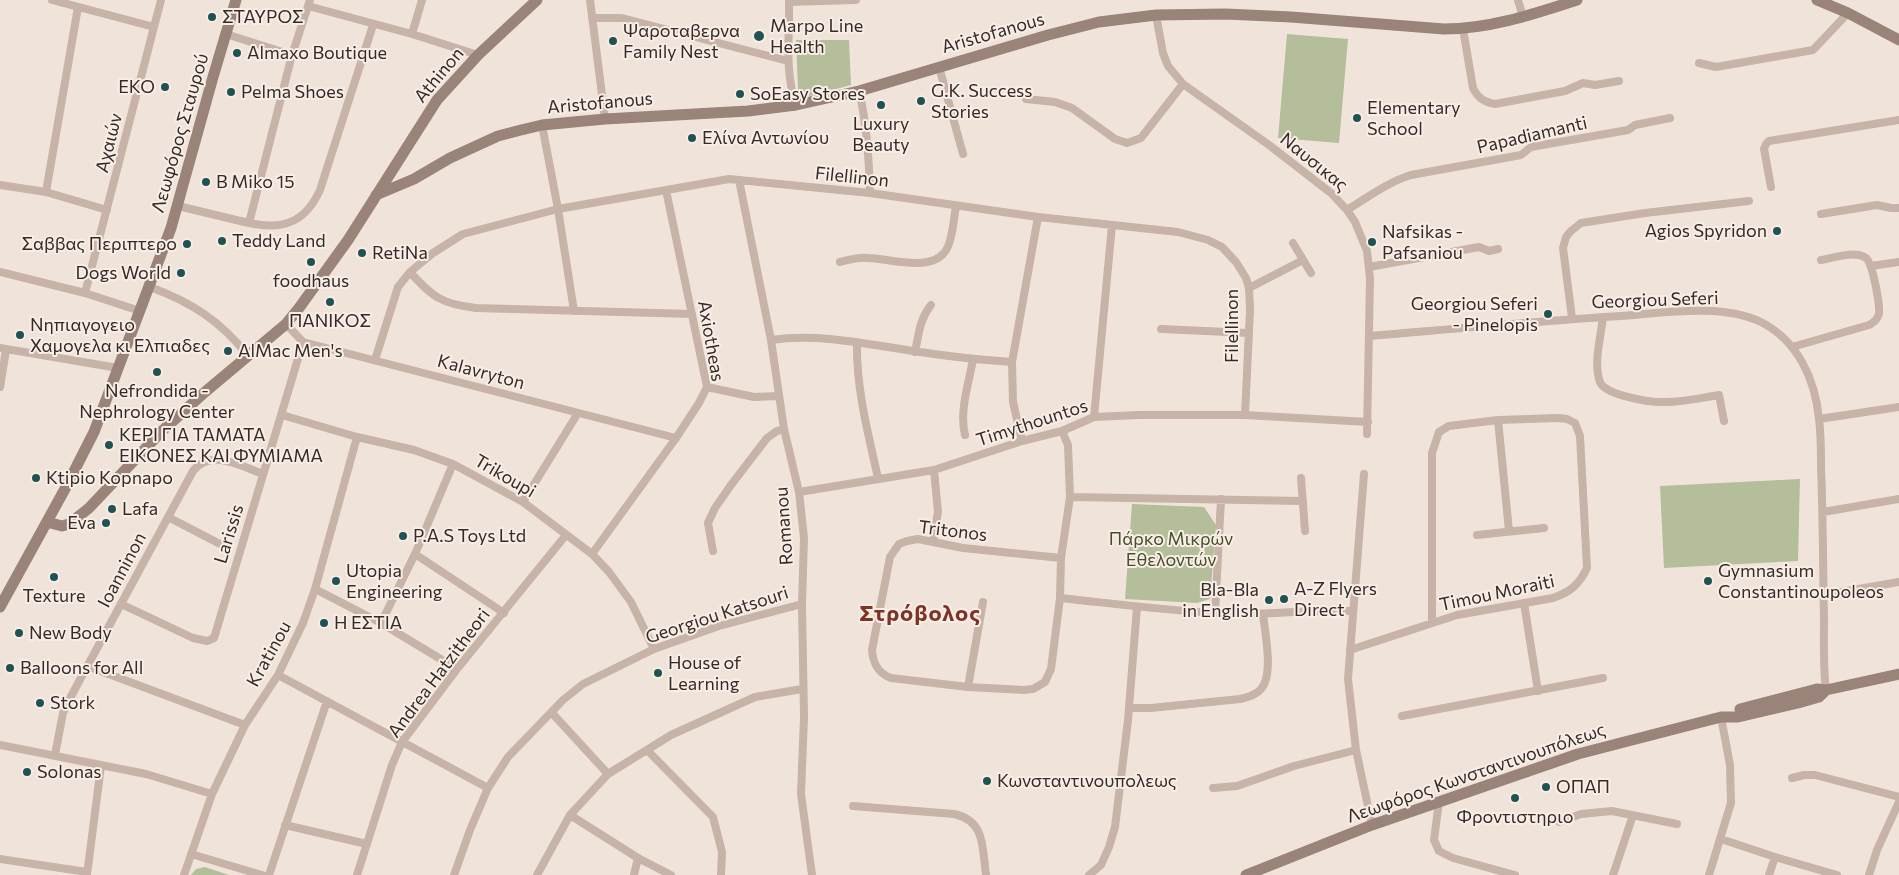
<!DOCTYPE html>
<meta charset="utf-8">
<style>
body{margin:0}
canvas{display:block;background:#f0e4da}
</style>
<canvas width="1899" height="875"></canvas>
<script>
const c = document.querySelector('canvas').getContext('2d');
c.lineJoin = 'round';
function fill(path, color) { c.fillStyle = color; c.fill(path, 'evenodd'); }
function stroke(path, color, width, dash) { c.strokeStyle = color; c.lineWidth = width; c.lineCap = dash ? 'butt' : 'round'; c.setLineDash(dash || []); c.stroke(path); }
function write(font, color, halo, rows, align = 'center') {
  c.font = font + ' Commissioner,sans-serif'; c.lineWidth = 4; c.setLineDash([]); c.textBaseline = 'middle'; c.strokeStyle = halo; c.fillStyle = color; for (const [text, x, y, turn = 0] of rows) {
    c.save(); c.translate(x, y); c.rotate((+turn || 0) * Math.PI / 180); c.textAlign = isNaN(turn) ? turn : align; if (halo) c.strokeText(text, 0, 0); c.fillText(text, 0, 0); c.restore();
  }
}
const green = new Path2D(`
 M1287,34L1348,39L1339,143L1278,138Z
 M796,40H849L851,85L810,96L798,90Z
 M1800,479L1798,561L1664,568L1660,486Z
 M1132,504L1204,507L1216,525L1210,599L1197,603L1125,599Z
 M205,867L229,875H191L196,869Z`);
const street = new Path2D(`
 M52,0L154,27
 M590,0L605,119
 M789,0C790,36 784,70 796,105
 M1518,0L1523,17
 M789,2L856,0
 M308,6L412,34L478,55
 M1156,15L1163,53L1168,66L1183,84L1269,145L1331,193L1347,210L1355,222L1367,251L1370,279L1367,434
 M593,18H622L788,61
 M1463,29L1473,88C1478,98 1484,102 1495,104L1565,91L1583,83L1595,85L1619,81
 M226,34L292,55
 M412,34L422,0
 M1699,63L1716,67L1813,50L1848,13
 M939,67L963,154
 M859,91C867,124 869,158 870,193
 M1026,99L1055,102L1072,108L1115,139L1127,143L1141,138L1183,84
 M542,125L558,209L574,311
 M739,180L771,340L784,429L799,492L804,538L802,604L804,717L801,794L812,875
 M0,185L46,192L107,210
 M1771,187L1764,149L1766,144L1769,141L1899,120
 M46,192L78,7
 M178,206C195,210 211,214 228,218C267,228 300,235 320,190L373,25
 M1347,210C1368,197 1388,182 1411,175L1521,155L1531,147L1628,130L1635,125L1670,118
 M1821,214L1877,205L1891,208H1899
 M249,223L292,55L310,0
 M1293,243L1311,273
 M840,262C849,260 858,257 867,258C891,258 938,276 949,244C953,232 954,218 956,206
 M1871,266L1899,262
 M1369,267L1479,247L1489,251L1498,249
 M0,272L85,293L140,311
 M410,272C432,297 442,304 476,308L692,314
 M150,287C191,302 221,321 248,356
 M1249,288L1303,260
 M85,293L161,0
 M1603,317C1601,337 1593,363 1600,382C1605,395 1648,402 1661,402C1680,403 1700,398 1719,395L1724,421
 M1572,318L1563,248L1566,237L1571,231L1581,223L1645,213L1749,201
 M286,324L303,342L676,438
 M1161,329L1249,333
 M1370,336C1453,329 1537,321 1621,316C1664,313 1721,303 1761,322C1798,341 1815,379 1819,419C1821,434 1821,450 1821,466C1823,517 1823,568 1824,620C1824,643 1823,667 1826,690
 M771,340C818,333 866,344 913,351C946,356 979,360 1012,362
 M857,342C856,388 868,433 878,478
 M1792,347L1869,325C1874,322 1877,320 1879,314C1880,305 1873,264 1866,258C1855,250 1833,258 1821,260
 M0,348L118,368
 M915,352C919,334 919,320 931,305
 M375,360L398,287L410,272L433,253L463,234L558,209L729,179L870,193L1038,217L1178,232L1208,240L1222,247L1236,262L1246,278L1249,288L1250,310L1245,415
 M0,387L6,350
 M707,387L754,397L779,396
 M282,415L357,437L414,450L453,464L523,502L592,554L609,572L631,602L654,649
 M1094,417L1112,225
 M1819,419L1899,407
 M1498,420L1509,531
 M965,435C959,411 969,383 973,359
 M1022,441L1013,402L1012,362L1038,217
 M1364,474L1348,679L1356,750L1372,825
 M1301,478L1305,531
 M799,492L934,470L1022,441L1062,431L1094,417L1139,415H1245L1368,422
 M1070,497L1303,501
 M523,502L578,413
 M1823,512L1899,499
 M168,517L220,544
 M1477,535L1544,528
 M933,541L938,512L934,470
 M713,551L708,523L715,508L731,485L767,438L777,431L784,429
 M415,554L504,613
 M592,554L676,438L699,403L707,387L666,190
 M1061,558L963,548L918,539L907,541L899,544L890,557L872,650C873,664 878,673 891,678L968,687L1024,690L1033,689L1045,682L1051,669L1060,598L1061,558L1070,497L1068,445L1062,431
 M315,589L381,623L457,669
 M1824,595L1899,582
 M1060,598C1118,604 1177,612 1235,614C1274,615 1313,609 1353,611
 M1524,603L1538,691
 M121,604L193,638L207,641L214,638L303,342
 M1215,613L1221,499
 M381,623L415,554L453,464
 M1350,650L1457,615L1553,598C1570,592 1579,585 1587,568L1580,436L1575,423L1567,419L1558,418L1498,420L1449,426L1439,432L1432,453V622
 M87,666L245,725
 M278,675L488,788
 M968,687L983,602
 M1129,708H1151L1240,699C1248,697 1256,695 1261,689C1274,675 1265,633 1263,614
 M552,713L608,774
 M1402,716L1603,678
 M0,745L146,774L212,794
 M647,750L713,817L722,852L721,875
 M55,755L63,713L69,700L193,471C211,448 241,466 263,474
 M1792,778L1804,775H1815L1899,797
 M1213,788L1237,786L1294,766L1356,750
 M1439,801L1434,840L1439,851L1453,858L1515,875
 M853,806L954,814C986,821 982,848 986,875
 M570,815L638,858L671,875
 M1559,822L1581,814L1612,811L1677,824
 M285,825L367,844
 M1721,839L1775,857L1837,875
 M191,854L262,875
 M0,859L87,872
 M87,875L101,766
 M184,875L212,794L245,725L278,675L303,623L315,589L357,437
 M269,875L327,701
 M357,875L392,765L402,742L457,669L566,535
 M454,875L470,830L488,788L508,757L563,700L583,684L654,649L719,626L802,604
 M537,875L570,815L608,774L671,735L755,697L802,689
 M634,875L638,858
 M1089,875L1101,865L1109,847L1115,827L1128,720L1137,607
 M1613,875L1633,815
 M1709,875L1731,803L1730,765L1721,717
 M1769,875L1775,857
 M1869,875L1877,850L1899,802`);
const secondary = new Path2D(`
 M1817,0L1848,13L1899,40
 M376,195L414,179L450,158L498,136L521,130L542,125L605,119L748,111L796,105L859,91L1048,35L1099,22L1156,15L1226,14L1291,17L1444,29C1490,29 1534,14 1577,0
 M47,522L62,526L69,524L89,508L162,431L205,392L286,324L299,308L348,240L437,100L478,55L537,0
 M0,607L66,487L94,432L171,228L213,77L236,0
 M1740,709L1817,689L1826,690L1899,674
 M1246,875L1372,825L1578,754L1721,717H1738L1798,703L1819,697L1826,690`);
const markers = [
 [212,17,5,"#1f5252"],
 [759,36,6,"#1f5252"],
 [613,41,5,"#1f5252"],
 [237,53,5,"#1f5252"],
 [165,87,5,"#1f5252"],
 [231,92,5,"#1f5252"],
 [740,94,5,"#1f5252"],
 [921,101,5,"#1f5252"],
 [881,105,5,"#1f5252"],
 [1357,118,5,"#1f5252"],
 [692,138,5,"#1f5252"],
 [206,182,5,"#1f5252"],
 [1777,231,5,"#1f5252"],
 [222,241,5,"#1f5252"],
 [1372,242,5,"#1f5252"],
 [187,244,5,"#1f5252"],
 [362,253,5,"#1f5252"],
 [311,262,5,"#1f5252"],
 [181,273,5,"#1f5252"],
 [330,302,5,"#1f5252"],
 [1548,314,5,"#1f5252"],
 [20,335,5,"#1f5252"],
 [228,351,5,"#1f5252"],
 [157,372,5,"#1f5252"],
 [109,445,5,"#1f5252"],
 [36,478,5,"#1f5252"],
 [112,509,5,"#1f5252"],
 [106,523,5,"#1f5252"],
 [403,536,5,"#1f5252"],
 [54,577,5,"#1f5252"],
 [336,581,5,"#1f5252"],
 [1708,581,5,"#1f5252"],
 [1284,599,5,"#1f5252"],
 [1269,600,5,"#1f5252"],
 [324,623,5,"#1f5252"],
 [19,633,5,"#1f5252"],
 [10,668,5,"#1f5252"],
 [658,673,5,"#1f5252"],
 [40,703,5,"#1f5252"],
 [27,772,5,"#1f5252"],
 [987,781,5,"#1f5252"],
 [1546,787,5,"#1f5252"],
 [1515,798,5,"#1f5252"]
];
const poiNames = [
 ["ΣΤΑΥΡΟΣ",222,17],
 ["Marpo Line",770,26],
 ["Health",770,47],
 ["Ψαροταβερνα",623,31],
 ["Family Nest",623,52],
 ["Almaxo Boutique",247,53],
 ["EKO",155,87,"right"],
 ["G.K. Success",931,91],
 ["Stories",931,112],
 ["Pelma Shoes",241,92],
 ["SoEasy Stores",750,94],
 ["Elementary",1367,108],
 ["School",1367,129],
 ["Luxury",881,124,"center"],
 ["Beauty",881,145,"center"],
 ["Ελίνα Αντωνίου",702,138],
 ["B Miko 15",216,182],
 ["Agios Spyridon",1767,231,"right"],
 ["Nafsikas -",1382,232],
 ["Pafsaniou",1382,253],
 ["Teddy Land",232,241],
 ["Σαββας Περιπτερο",177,244,"right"],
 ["RetiNa",372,253],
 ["Dogs World",171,273,"right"],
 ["foodhaus",311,281,"center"],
 ["Georgiou Seferi",1538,304,"right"],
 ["- Pinelopis",1538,325,"right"],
 ["ΠΑΝΙΚΟΣ",330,321,"center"],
 ["Νηπιαγογειο",30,325],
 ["Χαμογελα κι Ελπιαδες",30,346],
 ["AlMac Men's",238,351],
 ["Nefrondida -",157,391,"center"],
 ["Nephrology Center",157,412,"center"],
 ["ΚΕΡΙ ΓΙΑ ΤΑΜΑΤΑ",119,435],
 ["ΕΙΚΟΝΕΣ ΚΑΙ ΦΥΜΙΑΜΑ",119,456],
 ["Ktipio Kopnapo",46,478],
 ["Lafa",122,509],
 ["Eva",96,523,"right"],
 ["P.A.S Toys Ltd",413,536],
 ["Utopia",346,571],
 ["Engineering",346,592],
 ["Gymnasium",1718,571],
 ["Constantinoupoleos",1718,592],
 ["A-Z Flyers",1294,589],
 ["Direct",1294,610],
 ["Bla-Bla",1259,590,"right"],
 ["in English",1259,611,"right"],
 ["Texture",54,596,"center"],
 ["Η ΕΣΤΙΑ",334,623],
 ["New Body",29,633],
 ["House of",668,663],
 ["Learning",668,684],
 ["Balloons for All",20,668],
 ["Stork",50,703],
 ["Solonas",37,772],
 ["Κωνσταντινουπολεως",997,781],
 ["ΟΠΑΠ",1556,787],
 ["Φροντιστηριο",1515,817,"center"]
];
const streetNames = [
 ["Aristofanous",993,33,-16],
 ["Athinon",439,75,-50],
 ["Aristofanous",600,103,-5],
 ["Λεωφόρος Σταυρού",180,133,-74],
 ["Papadiamanti",1532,135,-13],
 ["Αχαιών",109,143,-76],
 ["Ναυσικας",1314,162,39],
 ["Filellinon",852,177,6],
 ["Georgiou Seferi",1655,300,-2],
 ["Filellinon",1232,326,-90],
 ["Axiotheas",711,341,80],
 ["Kalavryton",481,372,15],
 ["Timythountos",1032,423,-18],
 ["Trikoupi",505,476,30],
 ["Romanou",784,526,-94],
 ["Tritonos",953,531,7],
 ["Larissis",229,534,-73],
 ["Ioanninon",122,570,-62],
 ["Timou Moraiti",1497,593,-12],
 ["Georgiou Katsouri",717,615,-18],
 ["Kratinou",269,654,-61],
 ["Andrea Hatzitheori",439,673,-53],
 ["Λεωφόρος Κωνσταντινουπόλεως",1476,773,-19]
];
const parkNames = [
 ["Πάρκο Μικρών",1171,539],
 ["Εθελοντών",1171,560]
];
const districtNames = [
 ["Στρόβολος",920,614]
];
fill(green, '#b4be9b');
stroke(street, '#c7b3a7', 8);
stroke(secondary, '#9a8378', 11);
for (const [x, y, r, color] of markers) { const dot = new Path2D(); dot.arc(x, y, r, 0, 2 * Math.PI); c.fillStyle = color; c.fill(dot); stroke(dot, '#f8eee6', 2); }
write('18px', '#342a27', '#f8eee6', poiNames, 'left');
write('18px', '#342a27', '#f8eee6', streetNames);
write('18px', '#46502c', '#f8eee6', parkNames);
c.letterSpacing = '1px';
write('bold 22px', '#7e3425', '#f8eee6', districtNames);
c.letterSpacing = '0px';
</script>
